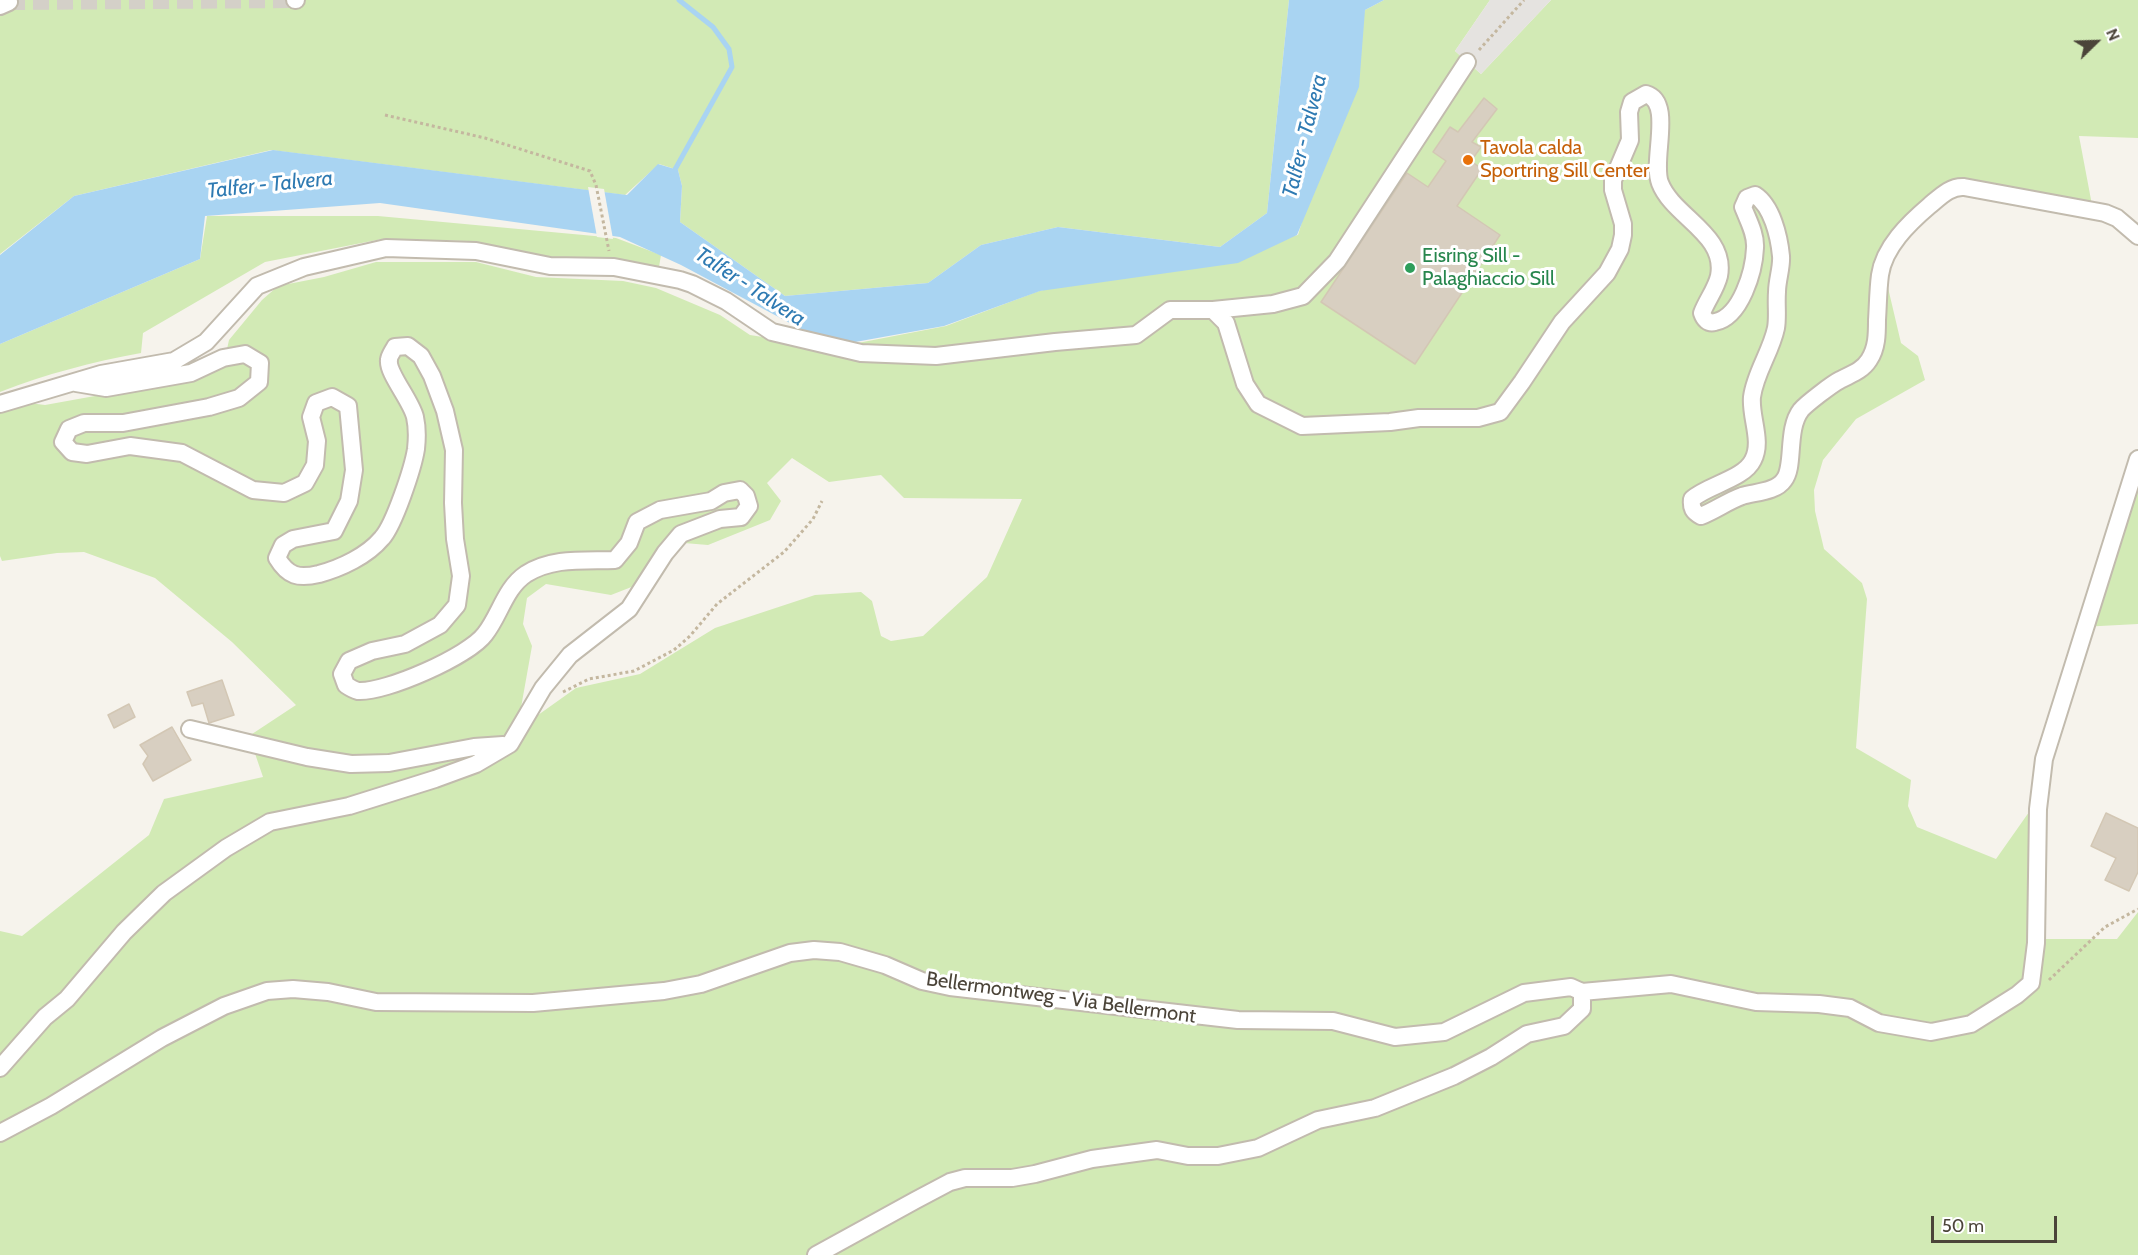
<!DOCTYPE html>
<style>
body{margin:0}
#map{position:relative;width:2138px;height:1255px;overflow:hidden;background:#f6f3ec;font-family:Cabin,sans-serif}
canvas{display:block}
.north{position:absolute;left:2066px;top:12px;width:60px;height:60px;-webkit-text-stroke:4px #fff;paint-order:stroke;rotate:67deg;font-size:16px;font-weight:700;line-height:24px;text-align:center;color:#4b4439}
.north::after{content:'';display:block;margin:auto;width:21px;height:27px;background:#4b4439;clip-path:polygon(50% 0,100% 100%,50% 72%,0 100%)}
.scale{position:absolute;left:1931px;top:1216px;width:126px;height:27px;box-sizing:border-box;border:3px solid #4b4439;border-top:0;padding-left:8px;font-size:18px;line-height:21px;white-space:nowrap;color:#4b4439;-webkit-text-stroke:4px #fff;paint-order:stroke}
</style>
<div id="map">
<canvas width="2138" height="1255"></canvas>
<div class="north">N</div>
<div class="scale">50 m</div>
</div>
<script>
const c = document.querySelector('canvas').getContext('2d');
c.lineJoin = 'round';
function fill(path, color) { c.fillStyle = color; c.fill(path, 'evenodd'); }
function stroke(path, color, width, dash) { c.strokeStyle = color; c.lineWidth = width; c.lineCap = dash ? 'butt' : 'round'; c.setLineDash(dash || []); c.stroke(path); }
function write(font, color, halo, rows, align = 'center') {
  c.font = font + ' Cabin,sans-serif'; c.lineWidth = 6; c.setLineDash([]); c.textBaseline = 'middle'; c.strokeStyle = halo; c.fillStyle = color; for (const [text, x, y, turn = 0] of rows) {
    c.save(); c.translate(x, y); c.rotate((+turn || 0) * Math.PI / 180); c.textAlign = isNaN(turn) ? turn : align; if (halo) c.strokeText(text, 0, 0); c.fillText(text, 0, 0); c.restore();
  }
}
const green = new Path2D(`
 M0,0H1289L1267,213L1220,247L1058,227L981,245L928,283L785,296L680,222L682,186L678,170L659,164L625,195L271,150L74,196L0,254Z
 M1384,0H1490L1455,51L1481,74L1551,0H2138V138L2079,136L2092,205L1949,187L1896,249L1885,275L1901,343L1918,356L1925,380L1856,419L1823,460L1814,490L1815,511L1824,549L1862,583L1867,599L1856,748L1911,780L1908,806L1917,827L1996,859L2034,805L2029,939H2117L2138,912V1255H0V931L22,936L149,835L164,799L263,777L249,736L296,705L232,642L155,578L84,552L57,553L2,561L0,556V413L29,403L45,405L189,379L223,367L229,340L262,300L278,286L324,277L376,262H476L536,277L623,281L656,288L720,315L750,335L832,348L946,326L1039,291L1298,235L1365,10ZM792,458L829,482L881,475L904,498L1022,499L987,577L923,636L891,641L881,636L872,601L861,592L815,595L715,628L640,674L576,688L517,730L532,646L523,624L527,598L546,584L611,595L657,577L684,543L708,545L770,520L781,501L767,483Z
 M207,216H378L616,238L661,255L659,267L598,258L550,257L468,241L382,239L265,262L143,333L141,353C92,362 46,374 0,392V344L200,259Z
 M2138,458V624L2081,627Z`);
const parking = new Path2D(`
 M1490,0H1551L1481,74L1455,51Z`);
const water = new Path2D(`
 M1289,0H1384L1365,10L1359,87L1297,235L1238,263L1040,291L944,326L833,346L681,265L620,237L380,203L205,216L200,259L0,344V255L74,196L273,150L627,195L658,164L678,170L682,186L680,222L785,296L928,283L981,245L1058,227L1220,247L1267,213Z`);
const pier = new Path2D(`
 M588,187L604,189L613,239L597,237Z`);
const stream = new Path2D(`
 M673,173L732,67L729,49L713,27L679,0`);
const building = new Path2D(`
 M1484,98L1497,109L1472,142L1481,147L1471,161L1482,169L1457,206L1500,235L1415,364L1321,302L1407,173L1428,187L1446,161L1433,152L1450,127L1458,132Z
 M222,680L234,715L209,723L203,703L192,706L187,692Z
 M129,704L135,717L114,728L108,715Z
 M172,727L191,760L153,781L143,764L148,756L140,745Z
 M2106,813L2138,828V872L2129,891L2105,880L2116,858L2091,846Z`);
const minorTunnel = new Path2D(`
 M9,2L295,0`);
const path = new Path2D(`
 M1479,50L1524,0
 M385,115L485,138L590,171L596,185L609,251
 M563,692L589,679L634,671L674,650L690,636L717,604L784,552L813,519L822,501
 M2049,980L2105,927L2138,909`);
const minor = new Path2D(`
 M295,0H296
 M0,6L9,2
 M1213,310L1226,323L1245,384L1258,404L1302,426L1390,422L1419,418H1478L1500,412L1522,382L1562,322L1607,273L1620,249L1623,235V224L1613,190V180L1630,140L1629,112L1632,102L1646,94C1674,102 1651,160 1660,183C1673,217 1727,234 1719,276C1716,289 1707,300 1702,313C1704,319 1708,324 1715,322C1741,317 1754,271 1755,248C1756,234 1748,220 1743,207L1747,198L1755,195C1772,206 1779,236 1781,256C1782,267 1777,280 1777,292C1776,304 1778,317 1776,328C1771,352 1755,373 1752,397C1750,417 1763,441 1753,460C1744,479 1708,485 1692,499C1691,508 1693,512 1701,516C1716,510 1728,501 1742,496C1755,492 1776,492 1784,480C1795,467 1786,429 1801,410C1806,404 1832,384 1840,380C1851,374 1862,371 1869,360C1877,348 1877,334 1877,320C1878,305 1878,290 1880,275C1884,247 1909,223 1929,206C1940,197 1950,186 1964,187L2105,213L2117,218L2138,236
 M0,404L101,374L174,361L206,342L257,286L304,267L386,248L476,251L550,266L614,267L680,280L692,284L726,301L772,332L861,353L936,356L1055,342L1136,335L1170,310H1213L1273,304L1303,296L1337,261L1467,62
 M190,729L307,757L351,764L389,763L474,747L503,745
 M1582,992L1671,984L1756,1002L1819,1004L1850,1008L1879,1023L1931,1032L1971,1024L2017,995L2031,983L2036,943L2038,809L2044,759L2138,459
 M0,1068L45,1017L67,999L124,932L164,893L226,848L270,822L349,806L435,779L476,764L510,744L543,688L570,655L629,609L665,553L681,534L720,519L741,517L749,506L746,496L740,490L724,493L711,501L660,510L637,522L629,543L615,560C584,561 553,557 526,574C505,588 500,615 485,634C469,656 385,693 358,691C354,690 349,687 346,685L342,674L349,661L372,651L405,644L440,625L457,605L461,576L455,539L453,503L454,450L445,411L432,376L421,356L408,346L395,347C393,351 389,356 389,360C387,373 411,400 415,417C417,426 417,440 416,449C413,468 394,525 382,538C367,556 341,568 319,574C298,579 288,576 277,558L283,545L293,539L334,531L349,501L354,470L348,406L332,397L316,403L311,417L317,441L315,465L305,483L284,493L253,490L182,453L130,446L87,454L72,452L63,442L69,429L84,423H123L209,407L239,398L259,382L260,363L245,354L223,358L191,373L106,388L76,383
 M0,1133L51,1106L162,1038L224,1006L267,991L293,989L328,992L376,1002L533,1003L664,991L701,984L790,953L814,950L840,952L885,965L922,981L950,987L1238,1020L1333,1021L1395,1037L1444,1032L1524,993L1571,987L1582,992V1009L1564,1026L1527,1034L1491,1057L1454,1076L1375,1108L1318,1120L1258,1148L1218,1156H1188L1157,1150L1092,1159L1035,1174L1012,1178H965L950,1182L916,1200L816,1255`);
const markers = [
 [1468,160,6,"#e8710a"],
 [1410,268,6,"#2e9e5b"]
];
const foodNames = [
 ["Tavola calda",1480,148],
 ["Sportring Sill Center",1480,171]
];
const leisureNames = [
 ["Eisring Sill -",1422,256],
 ["Palaghiaccio Sill",1422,279]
];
const streetNames = [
 ["Bellermontweg - Via Bellermont",1061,998,8]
];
const waterNames = [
 ["Talfer - Talvera",1305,136,-76],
 ["Talfer - Talvera",270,185,-6],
 ["Talfer - Talvera",750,287,33]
];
fill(green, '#d2eab5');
fill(parking, '#e5e3e0');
fill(water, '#a9d4f2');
fill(pier, '#f6f3ec');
stroke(stream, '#a9d4f2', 5);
fill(building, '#d8cfc1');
stroke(building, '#d3c7b4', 1.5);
stroke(minorTunnel, '#d4d0c8', 16, [16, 8]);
stroke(minor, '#c2bbae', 20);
stroke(path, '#c4b79f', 3, [3, 3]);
stroke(minor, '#fff', 16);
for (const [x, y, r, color] of markers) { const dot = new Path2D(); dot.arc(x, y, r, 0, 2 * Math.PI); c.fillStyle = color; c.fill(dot); stroke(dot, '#fff', 2); }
write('20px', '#c56008', '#fff', foodNames, 'left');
write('20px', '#27864d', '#fff', leisureNames, 'left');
write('20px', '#4b4439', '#fff', streetNames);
write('italic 21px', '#2e7ab2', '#fff', waterNames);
</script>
